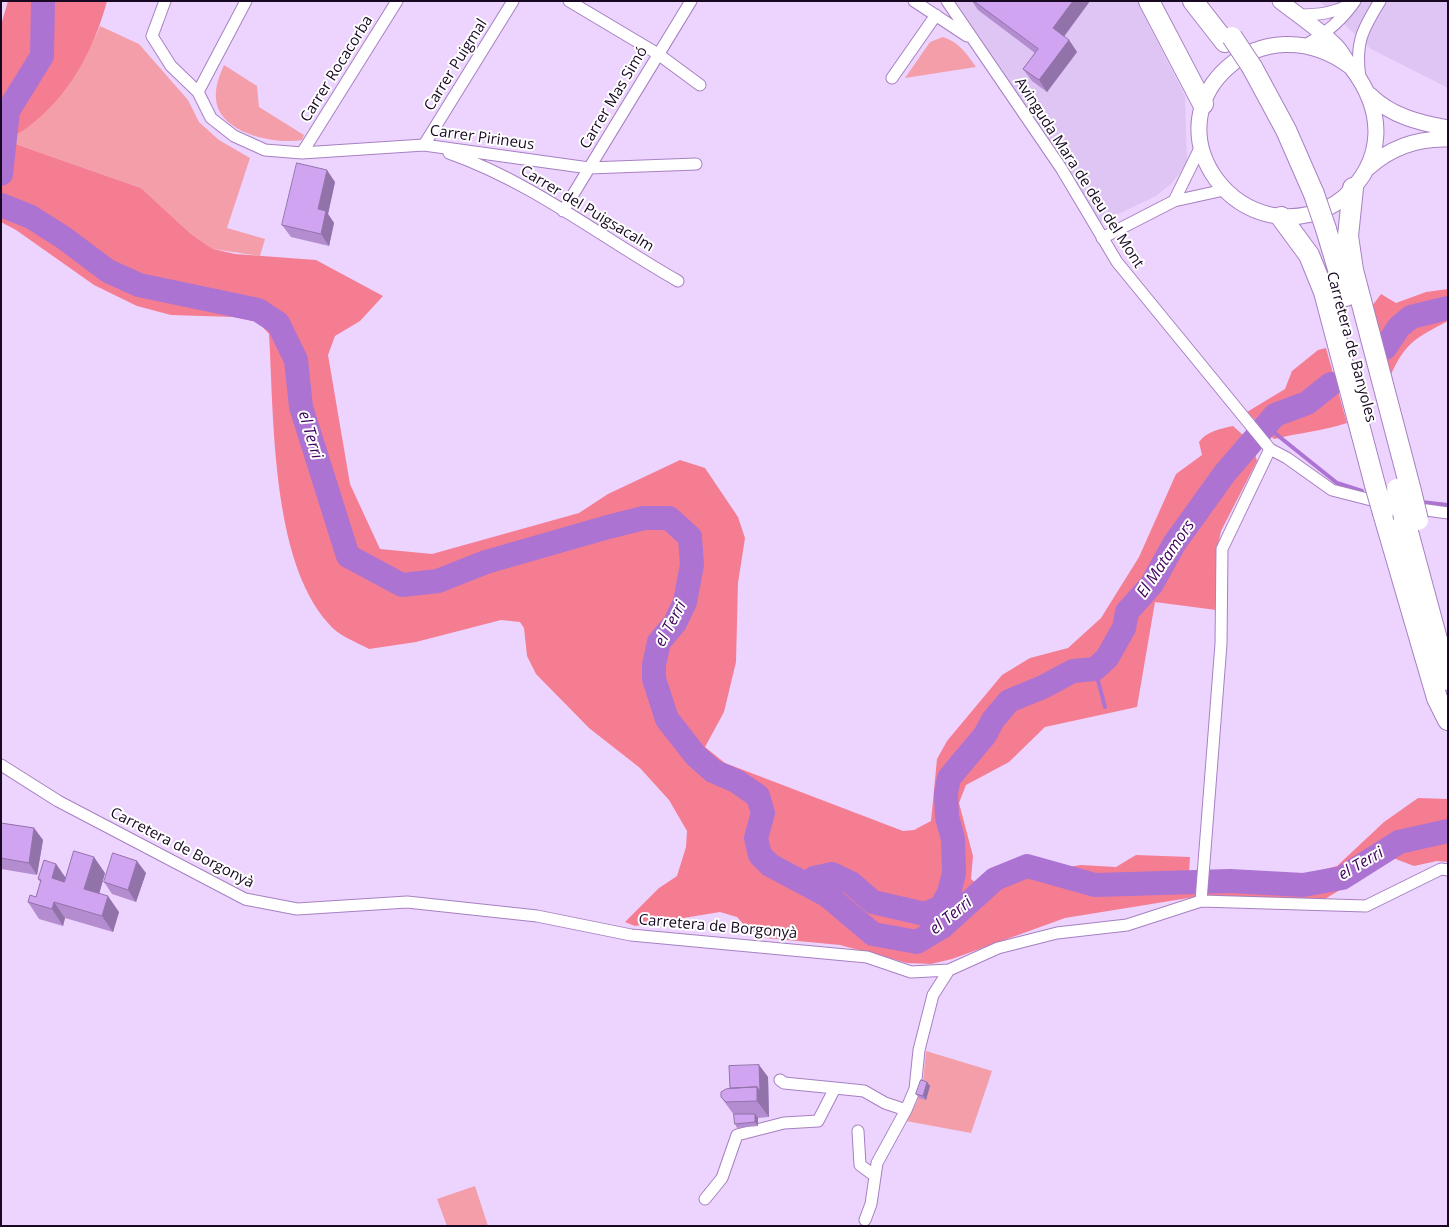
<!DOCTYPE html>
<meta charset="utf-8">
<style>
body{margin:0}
#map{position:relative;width:1449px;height:1227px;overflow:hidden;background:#ecd4ff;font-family:"Open Sans",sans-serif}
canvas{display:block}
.frame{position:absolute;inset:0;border:2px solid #180821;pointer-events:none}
</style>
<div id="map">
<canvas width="1449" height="1227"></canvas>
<div class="frame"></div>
</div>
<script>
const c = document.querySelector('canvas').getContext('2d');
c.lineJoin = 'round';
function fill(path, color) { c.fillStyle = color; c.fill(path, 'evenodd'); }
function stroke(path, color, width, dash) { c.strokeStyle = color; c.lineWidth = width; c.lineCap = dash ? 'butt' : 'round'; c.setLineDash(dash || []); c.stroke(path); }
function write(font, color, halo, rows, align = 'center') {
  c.font = font + ' "Open Sans",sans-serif'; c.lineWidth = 4; c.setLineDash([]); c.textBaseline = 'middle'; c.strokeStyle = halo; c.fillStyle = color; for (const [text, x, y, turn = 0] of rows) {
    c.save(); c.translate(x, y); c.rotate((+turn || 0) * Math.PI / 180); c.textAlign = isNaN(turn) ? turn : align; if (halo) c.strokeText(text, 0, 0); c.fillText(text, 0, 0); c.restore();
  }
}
const built = new Path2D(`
 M947,1H1137L1185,96L1187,163L1173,182L1156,196L1095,225Z
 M1319,1H1448V88L1371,49Z`);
const green = new Path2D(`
 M100,26L139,44L188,100L199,122L219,140L250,158L227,228L265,239L260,256L213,249L191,234L141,188L4,140C50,117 80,73 100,26Z
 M943,37C959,42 967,54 976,67L905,78L930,42Z
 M224,65L257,86L259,107L304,135L302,140C275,145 218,133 216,99C215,86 219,77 224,65Z
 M926,1051L992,1071L971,1133L906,1121L917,1102L923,1082Z
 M475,1186L488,1226H447L437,1199Z`);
const forest = new Path2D(`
 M8,1H107C94,50 69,96 28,127C21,133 11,136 4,140L141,188L191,234L213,249L235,254L316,260L383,296L360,321L335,336L328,355L350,484L380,549L432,554L579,513L608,494L680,460L705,468L738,517L745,538L738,583L736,662L724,712L705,747L725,763L903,831L914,830L931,821L937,759L947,741L1002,675L1030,658L1068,648L1101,618L1139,557L1176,474L1202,455L1199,442C1207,431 1220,429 1233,426L1252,443L1257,461L1221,531L1217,550L1216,610L1155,602L1137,707L1045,727L1009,762L966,785L959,803L973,856L971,879L978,885L1029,865L1055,869L1081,865L1116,867L1136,855L1190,857L1189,874L1281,880L1337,866L1384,822L1418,798L1448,799V862L1437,861L1414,866L1393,858L1325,899L1307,903L1207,895L1065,918L952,959L931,964L907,963L840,945L766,938L748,929L737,917L720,912L635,926L625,922L659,888L677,876L686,847L687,831L669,800L640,768L589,728L536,674L527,656L524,628L520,622L501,620L416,642L369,649C356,642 337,635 328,623C271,559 274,417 269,334L258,322L234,317L171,315L137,306L94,285L16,230L1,222V25Z
 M1448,289V321C1416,338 1405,342 1390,377L1372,306L1381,294L1396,303L1426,292Z
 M1326,348L1347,423C1323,431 1298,433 1274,439L1247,412L1285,389L1292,371L1318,350Z`);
const stream = new Path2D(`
 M1266,426L1337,483L1362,491
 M1421,502L1448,505
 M1095,669L1105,707
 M1121,884L1126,890`);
const river = new Path2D(`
 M1,174L8,111L42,56L43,1
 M1,205L31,217L64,238L108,271L139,285L258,310L278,323L296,360L301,407L348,556L402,585L438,581L486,562L608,527L644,518H669L690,537L692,565L685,602L675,623L659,642L654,665V679L667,719L696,756L713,771L736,781L758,796L763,813L756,838L760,855L770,865L828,896L873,934L917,942L942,927L995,879L1027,866L1095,885L1230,881L1303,885L1342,878L1399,842L1448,831
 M1385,348L1399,327L1411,317L1448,308
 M806,884L814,878L832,874L851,883L873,902L925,914L941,907L949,893L954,873L953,839L947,817L946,793L949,778L985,735L993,720L1009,701L1043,687L1073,671L1095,669L1107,658L1124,628L1127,612L1152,584L1174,544L1225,473L1275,415L1307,403L1331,384`);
const street = new Path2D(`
 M165,1L152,36L171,66L198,92L211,118L234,136L265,150L302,153L424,145L589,168L696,164
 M569,1L658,54L700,85
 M914,1L967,36
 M947,1L1061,168L1117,262L1270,449L1287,458L1332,490L1383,503
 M1299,15C1319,15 1335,13 1353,3
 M1309,43C1328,32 1342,20 1355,1
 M892,78L936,15
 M1360,78C1355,43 1362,30 1380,1
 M198,92L246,1
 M424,145L513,1
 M302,153L397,1
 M449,153C532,182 602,238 678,281
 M1174,201L1201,146
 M563,211L691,1
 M1102,238L1174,201L1224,190
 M1412,508L1448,513
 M1,765L58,801L245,899L297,909L407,902L537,916L631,935L867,957L911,972L949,970L998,948L1057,933L1127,925L1201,901L1366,906L1441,869L1448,870
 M1201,901L1221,644L1222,549L1270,449
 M780,1080L784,1083L835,1088
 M858,1131L860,1165L875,1176
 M705,1199L722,1178L737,1135L784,1123L818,1121L835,1088L864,1091L885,1103L906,1110
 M865,1220L871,1204L877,1163L906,1110L915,1089L919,1050L933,995L949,970`);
const secondary = new Path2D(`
 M1280,1C1298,15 1319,29 1336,46C1342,52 1346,61 1351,67C1385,111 1386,160 1343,198C1324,214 1296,220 1271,215C1248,210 1230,198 1216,179C1157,96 1263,0 1351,67
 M1370,95C1391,116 1420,123 1448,128
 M1368,168C1391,147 1417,138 1448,139`);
const highway = new Path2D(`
 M1149,1L1203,104
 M1193,1L1225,42
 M1252,67L1286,130L1314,194
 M1353,188L1348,236L1353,270L1411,491
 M1281,217L1309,255L1324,292L1375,485
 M1326,229L1346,296
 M1383,513L1437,698L1448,720
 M1404,517L1448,680`);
const highwayBridge = new Path2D(`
 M1232,37L1252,67
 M1314,194L1326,229
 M1375,485L1383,513
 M1397,489L1404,517
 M1411,491L1418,520`);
const wall = new Path2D(`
 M972,1H1090L1064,37L1069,40L1077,52L1047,92L1032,81L1023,69L1035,53L978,10Z
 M335,182L328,214L334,223L329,246L291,237L282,225Z
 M1,823L34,828L43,840L37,875L1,869Z
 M56,864L66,878L105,873L99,894L119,912L113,932L65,918L63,926L39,919L28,902L36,897L41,883L38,879Z
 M146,873L136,902L112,894L104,882Z
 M759,1065L768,1077L769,1117L758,1118V1126L737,1128L735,1124L734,1115L721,1097Z
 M927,1082L930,1086L926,1100L919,1098L916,1094Z`);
const shadedWall = new Path2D(`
 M1073,1H1090L1061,40L1053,28Z
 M1069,40L1077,52L1047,92L1039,80Z
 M327,170L335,182L328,214L334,223L329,246L321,234L318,209Z
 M34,828L43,840L37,875L29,863Z
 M94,857L105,873L96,905L84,889Z
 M137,861L146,873L136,902L128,890Z
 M56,864L67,880L63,894L52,878Z
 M108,896L119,912L113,932L102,916Z
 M54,902L65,918L63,926L52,909Z
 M759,1065L768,1077L769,1117L757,1101V1087Z
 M927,1082L930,1086L926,1100L923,1096Z
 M755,1114L758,1118V1126L755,1122Z`);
const building = new Path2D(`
 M974,1H1073L1053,28L1069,40L1039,80L1023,69L1038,49Z
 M297,163L327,170L318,209L326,211L321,234L282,225Z
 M1,823L34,828L29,863L1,858Z
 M74,851L94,857L84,889L108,896L102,916L54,902L52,909L28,902L30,895L36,897L41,880L38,879L44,860L56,864L52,878L64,882Z
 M113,853L137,861L128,890L104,882Z
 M759,1065L760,1091L757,1087L730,1088L729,1066Z
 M921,1080L927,1082L923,1096L916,1094Z
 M757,1087V1101L726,1102L721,1097V1092L726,1089Z
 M734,1114H755V1122L735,1124Z`);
const streetNames = [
 ["Carrer Puigmal",456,65,-58],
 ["Carrer Rocacorba",337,69,-58],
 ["Carrer Mas Simó",614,98,-59],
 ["Carrer Pirineus",482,138,8],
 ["Avinguda Mara de deu del Mont",1079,173,57],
 ["Carrer del Puigsacalm",587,209,31],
 ["Carretera de Banyoles",1351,347,75],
 ["Carretera de Borgonyà",182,848,27],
 ["Carretera de Borgonyà",718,927,5]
];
const waterNames = [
 ["el Terri",310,435,73],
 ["El Matamors",1166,559,-56],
 ["el Terri",671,624,-62],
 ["el Terri",1361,864,-30],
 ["el Terri",951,916,-39]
];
fill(built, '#dfc5f3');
fill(green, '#f49eaa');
fill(forest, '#f57d92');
stroke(stream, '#ac73d2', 4);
stroke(river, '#ac73d2', 24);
stroke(street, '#a780c2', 13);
stroke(secondary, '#a780c2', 17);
stroke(highway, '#a780c2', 22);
stroke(street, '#fff', 11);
stroke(secondary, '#fff', 15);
stroke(highway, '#fff', 20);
stroke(highwayBridge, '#a780c2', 22, []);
stroke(highwayBridge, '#fff', 20);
fill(wall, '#b48dd0');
fill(shadedWall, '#9273a9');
fill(building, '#d1a4f2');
stroke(building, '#9273a9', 1);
write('15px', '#180821', '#fff', streetNames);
write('italic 16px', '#3f005b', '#fff', waterNames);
</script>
